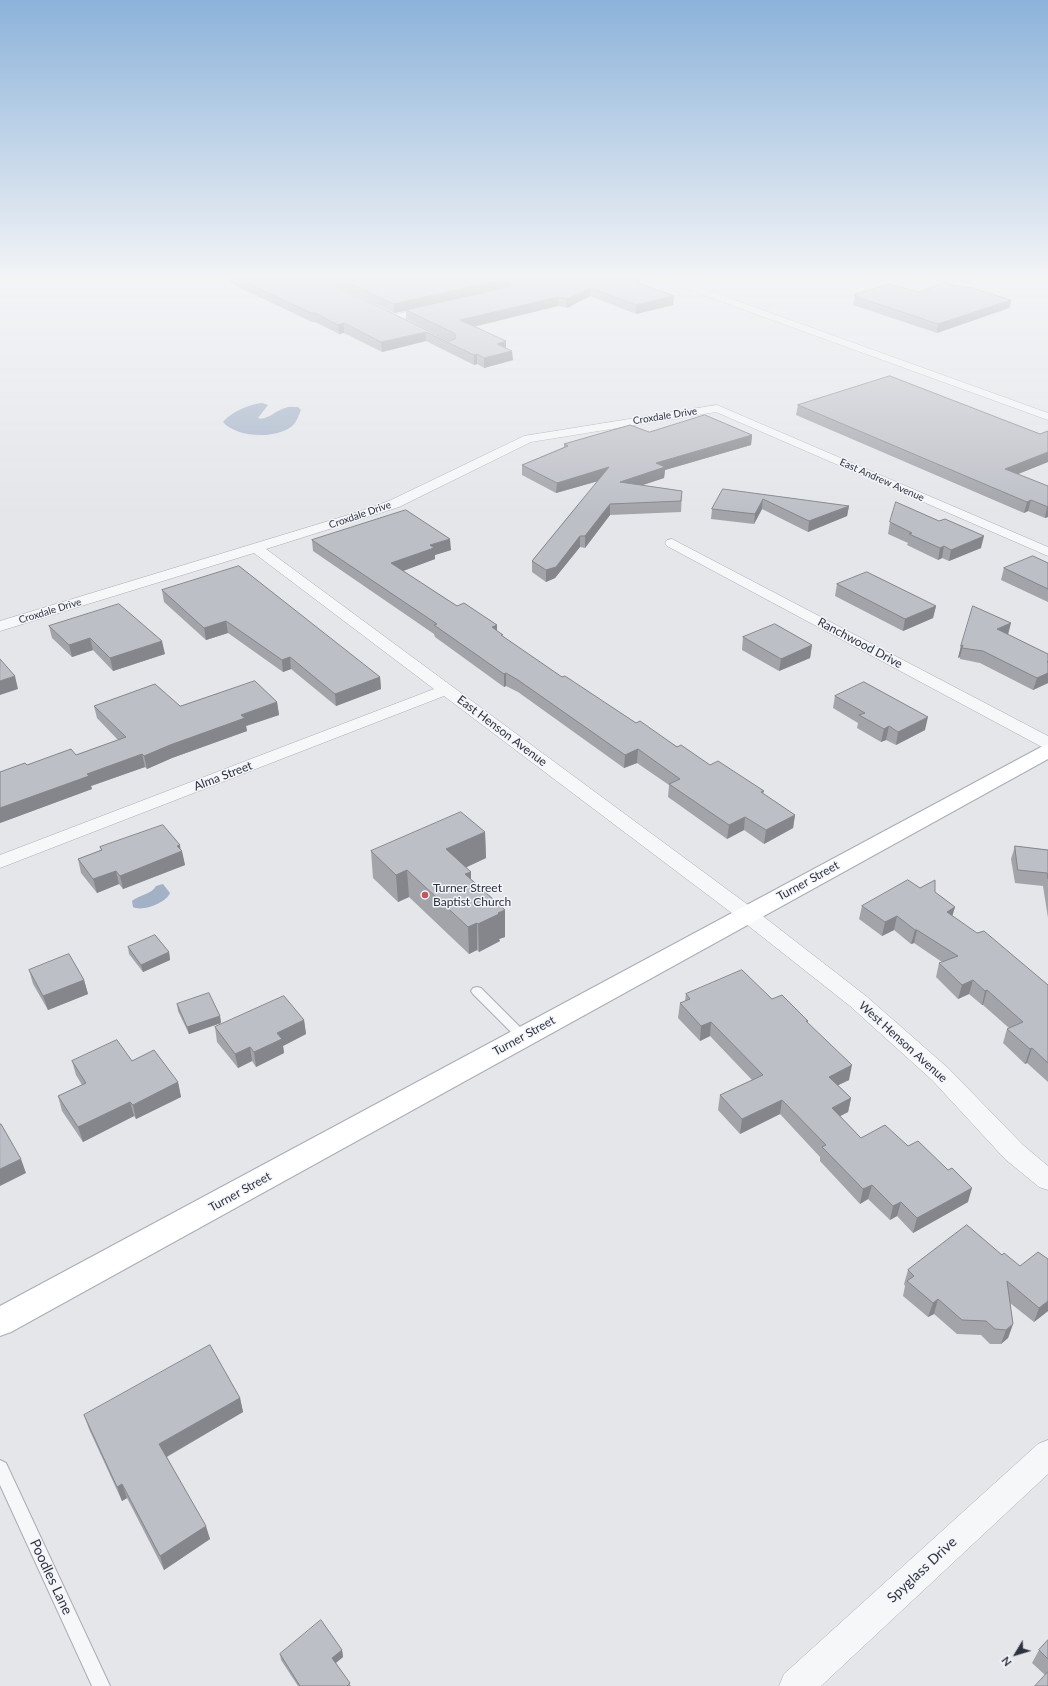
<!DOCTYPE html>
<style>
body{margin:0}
#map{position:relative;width:1048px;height:1686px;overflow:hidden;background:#e4e6ea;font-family:Lato,sans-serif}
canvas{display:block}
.north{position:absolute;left:996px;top:1634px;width:40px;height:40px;-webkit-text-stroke:3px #f3f5f8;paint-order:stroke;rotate:232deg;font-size:11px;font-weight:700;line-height:16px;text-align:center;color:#2d3241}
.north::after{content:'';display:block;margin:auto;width:14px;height:18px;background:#2d3241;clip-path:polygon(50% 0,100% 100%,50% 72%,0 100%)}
</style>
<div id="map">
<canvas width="1048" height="1686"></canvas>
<div class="north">N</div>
</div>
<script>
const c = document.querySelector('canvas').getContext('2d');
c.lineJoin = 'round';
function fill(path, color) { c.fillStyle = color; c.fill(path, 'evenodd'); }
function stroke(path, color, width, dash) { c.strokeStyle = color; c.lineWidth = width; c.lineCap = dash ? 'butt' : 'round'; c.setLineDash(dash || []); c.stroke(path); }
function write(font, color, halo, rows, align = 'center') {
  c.font = font + ' Lato,sans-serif'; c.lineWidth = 3; c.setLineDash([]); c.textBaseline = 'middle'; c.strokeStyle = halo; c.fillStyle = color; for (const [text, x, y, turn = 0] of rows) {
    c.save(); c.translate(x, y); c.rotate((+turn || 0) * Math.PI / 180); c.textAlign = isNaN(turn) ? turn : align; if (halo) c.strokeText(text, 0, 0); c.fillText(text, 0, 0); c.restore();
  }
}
const water = new Path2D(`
 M262,403L268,405L258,418C267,421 276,410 285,408C289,406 294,407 298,407L301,410C299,414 297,421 294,424C280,440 236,438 223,422C230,413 249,404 262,403Z
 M163,884L170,893C166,903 142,912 133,907L132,901C139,895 152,894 156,886Z`);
const lane = new Path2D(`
 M477,987L481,988L527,1034L529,1037L527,1040L523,1041L519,1040L473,994L471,991L473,988Z
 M0,1460L6,1463L110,1686H92L0,1485Z`);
const street = new Path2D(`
 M661,278H674L1048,413V420L662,280Z
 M431,306L434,307L436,309L434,311L394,321L389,318L390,316Z
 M717,405L1048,547V556L716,412L531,442L399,507L266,549L755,910L866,996L948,1068L1023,1145L1048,1166V1190L1039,1187L1005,1159L932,1080L850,1006L741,920L444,696L0,868V855L434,689L254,553L0,631V621L358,512L389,501L524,436Z
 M672,539L1048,736V748L1042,747L667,546L665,543L667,540Z
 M1048,1440V1474L821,1686H779L784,1674L1038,1444Z`);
const secondary = new Path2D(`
 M1048,745V759L11,1332L0,1336V1306L1041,747Z`);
const wall = new Path2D(`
 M230,278H320L449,341H450L406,319V311L394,313L322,278H640V283L673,305L636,314L590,296L567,308L558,306L474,326L506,341V348L513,360L484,368L477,364L474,365L426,341L382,352L344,333L339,334L315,322H312L230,283Z
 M918,292L1011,300L1009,308L937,333L853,305L855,294Z
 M798,405L1048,462L1018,474L1048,486V517L1045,518L1028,511L1024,513L796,415Z
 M649,432L752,435L751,445L665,470L664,478L642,485L682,491L681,512L610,515L585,548L580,547L555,578L546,582L532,572V561L598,481L556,493L522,475V465L564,447V444Z
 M723,489L849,506L847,516L808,532L762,509L754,524L711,519L712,509Z
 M890,522L981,548L949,561L942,558L938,560L907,545L908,543L888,534Z
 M312,540L451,550L435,555V559L403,571L457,606L497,631L503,637L562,677L636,723L710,765L764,791L763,794L795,815L793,828L764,844L744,830L727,839L668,797L669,785L637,763L624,768L518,692L506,686L504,687L435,637L434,634L313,551Z
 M1048,563V602L1001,580L1004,568Z
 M837,584L936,606L933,618L903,631L835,596Z
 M162,590L380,677L381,689L336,706L291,669L283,672L228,633L206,640L164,602Z
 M49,626L165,654L113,671L93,650L72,657L52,638Z
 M1008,635L1048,654V683L1033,690L980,663L960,659V657L958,658L961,646Z
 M743,637L812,645L810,658L779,671L742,650Z
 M835,696L925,730L896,745L886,740L881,742L857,728L858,723L833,708Z
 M277,702L279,715L246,726L247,731L172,758L147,769L145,767L91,786L92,789L0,823V772L27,765L76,755L118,740L97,718L94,706H180Z
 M485,832L486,858L466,867L471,872V879L505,910V937L499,939L500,941L479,952L477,950L469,954L409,897L398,902L373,878L371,851Z
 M1015,846L1048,850V918L1043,886L1015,883L1011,859Z
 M100,847L181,849L185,865L123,889L119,884L97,893L81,873L78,859L101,850Z
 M920,888L935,892L955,907L952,916L1048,985V1082L1027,1063L1025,1064L1003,1043L1007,1029L1009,1028L983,1005H982L969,994L958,999L936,977L939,963L942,962L914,943L911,944L894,930L882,936L859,919L862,906Z
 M128,947L169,952L170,960L143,972L129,954Z
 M29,970L84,980L88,994L48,1010L33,984Z
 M686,994L772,999L808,1021V1023L849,1080L838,1085L851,1098L848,1112L840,1116L861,1138L968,1202L913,1233L897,1216L890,1220L868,1199L860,1204L820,1161V1157L780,1114L740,1134L718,1110L720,1095L752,1080L710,1036L700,1041L678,1018L680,1003L685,1001Z
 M177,1004L220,1016L221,1023L189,1034L178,1011Z
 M304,1020L306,1034L283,1046L284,1053L256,1067L252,1061L238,1068L217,1042L215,1027Z
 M72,1061H132L178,1082L181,1097L136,1119L134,1116L83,1142L62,1111L58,1096L82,1085L76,1075Z
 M967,1225L1048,1311L1034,1322L1010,1303L1013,1324L1008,1338L1001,1344H990L981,1335L957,1334L934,1314L928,1317L903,1296L905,1286L904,1284L908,1270Z
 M240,1398L243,1412L167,1457L210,1539L164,1570L127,1498L122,1501L89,1429L84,1415Z
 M1048,1640V1686L1045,1675L1032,1663L1039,1650Z
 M342,1650L343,1657L336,1663L351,1686H298L281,1660L280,1654Z`);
const shadedWall = new Path2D(`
 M508,278H510V287L394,313V304Z
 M638,278H640V286L630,280Z
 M591,288L590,296L567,308V299Z
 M674,296L673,305L636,314V305Z
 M558,297V306L461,330L460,320Z
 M1011,300L1009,308L937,333L938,324Z
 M344,323V333L339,334L338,325Z
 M426,332V341L382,352L381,342Z
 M506,341V351L497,344Z
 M512,351L513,360L484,368V358Z
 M477,354V364L474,365V355Z
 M752,435L751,445L665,470L664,478L619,493L620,482L656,463Z
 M1048,452V462L1003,480L1005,469Z
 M609,467V478L556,493L557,483Z
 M763,499L762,509L754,524L755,514Z
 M1031,500L1028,511L1024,513L1027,502Z
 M610,504V515L585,548V536Z
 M849,506L847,516L808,532L809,521Z
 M1047,507H1048V517L1045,518Z
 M580,536V547L555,578L546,582V570Z
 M984,536L981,548L949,561L951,550Z
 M450,539L451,550L435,555V559L392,575L391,563L430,545Z
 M944,546L942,558L938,560L940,548Z
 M936,606L933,618L903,631L905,619Z
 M226,621L228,633L206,640L204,628Z
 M1011,623L1008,635L997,629Z
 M497,625V638L492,627Z
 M90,638L93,650L72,657L69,645Z
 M162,641L165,654L113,671L110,658Z
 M812,645L810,658L779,671L781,659Z
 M963,645L960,657L958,658L961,646Z
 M290,657L291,669L283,672L282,660Z
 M506,673V686L504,687V674Z
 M1048,673V683L1033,690L1037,678Z
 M15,676L18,689L0,695V681Z
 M380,677L381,689L336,706L335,694Z
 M277,702L279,715L246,726L247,731L172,758L147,769L144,756L241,715Z
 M928,717L925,730L896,745L898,732Z
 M889,726L886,740L881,742L884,729Z
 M638,749L637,763L624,768L625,755Z
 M142,754L145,767L91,786L92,789L0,823V808L87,774Z
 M795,815L793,828L764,844L766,830Z
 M745,817L744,830L727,839L729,825Z
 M485,832L486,858L448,876L446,849Z
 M180,845L181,852L182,851L185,865L123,889L120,876Z
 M407,870L409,897L398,902L396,875Z
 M116,871L119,884L97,893L93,879Z
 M471,872V899L465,874Z
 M955,907L951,920L947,912Z
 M505,910V937L499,939L500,941L479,952L478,924L498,913Z
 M897,916L894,930L882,936L885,922Z
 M477,923V950L469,954L468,927Z
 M915,930H917L914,943L911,944Z
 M169,952L170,960L143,972L141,965Z
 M84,980L88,994L48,1010L43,996Z
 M973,980L969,994L958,999L962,985Z
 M987,990L983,1005H982L985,991Z
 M220,1016L221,1023L189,1034L187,1027Z
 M304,1020L306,1034L283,1046L284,1053L256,1067L254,1052L277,1033Z
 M711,1022L710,1036L700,1041L701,1026Z
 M250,1047L252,1061L238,1068L235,1054Z
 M1032,1048L1027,1063L1025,1064L1030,1049Z
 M852,1065L849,1080L826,1091L829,1077Z
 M178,1082L181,1097L136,1119L133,1105Z
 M851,1098L848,1112L829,1122L832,1108Z
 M782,1100L780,1114L740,1134L742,1119Z
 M130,1102L134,1116L83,1142L78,1127Z
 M21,1159L26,1173L0,1186V1169Z
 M872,1185L868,1199L860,1204L863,1189Z
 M972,1188L968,1202L913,1233L917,1218Z
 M901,1202L897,1216L890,1220L893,1206Z
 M938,1299L934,1314L928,1317L933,1303Z
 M1048,1301V1311L1034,1322L1039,1308Z
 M1013,1324L1008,1338L1001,1344L1006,1330Z
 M240,1398L243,1412L164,1458L159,1444Z
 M122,1484L127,1498L122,1501L117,1487Z
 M206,1526L210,1539L164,1570L160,1556Z
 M342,1650L343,1657L333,1665L332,1658Z`);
const building = new Path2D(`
 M238,278H320L449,341L455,339L456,336L454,333L406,310L513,286L516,283V281L510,278H638L630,280L674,296L636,305L591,288L567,299L558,297L460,320L506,341L497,344L512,351L484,358L477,354L474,355L426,332L381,342L344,323L338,325L315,313H311Z
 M339,278H508L394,304Z
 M944,283L969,288V287L1011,300L938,324L854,296L857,295L855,294L889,284L918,292Z
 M890,376L1040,434L1048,431V452L1005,469L1048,486V507L1031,500L1027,502L798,405Z
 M705,415L752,435L656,463L665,467L620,482L682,491L681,501L610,504L585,536H580L556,567L546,570L532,561L609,467L557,483L522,465L568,446L564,444L630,425L649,432Z
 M723,489L849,506L809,521L763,499L755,514L712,509Z
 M896,502L939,521L945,519L984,536L951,550L944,546L940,548L909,534L912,533L890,522Z
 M406,510L450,539L430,545L434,548L391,563L457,606L464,603L497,625L492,627L503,635H501L562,677L565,676L636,723L640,721L677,747L681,745L710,765L718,761L764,791L761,792L795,815L766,830L745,817L729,825L669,784L680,779L638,749L625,755L518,680L506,673L504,674L434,625L437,624L312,540Z
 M1033,556L1048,563V589L1004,568Z
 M239,566L380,677L335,694L290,657L282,660L226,621L204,628L162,590Z
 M867,572L936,606L905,619L837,584Z
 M119,604L162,641L110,658L90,638L69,645L49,626Z
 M973,606L1011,623L997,629L1048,654V661L1047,662H1048V673L1037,678L983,651L962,648L963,645L961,646Z
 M775,624L812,645L781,659L743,637Z
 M0,659L15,676L0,681Z
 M255,681L277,702L241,715L245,718L170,745L144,756L142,754L87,774L89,776L0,808V772L25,763L27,765L71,749L76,755L126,737L94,706L155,684L180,706Z
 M864,682L928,717L898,732L889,726L884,729L859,715L865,713L835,696Z
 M461,812L485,832L446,849L471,872L465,874L505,910L498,913L499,914L478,924L477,923L468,927L407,870L396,875L371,851Z
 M163,825L180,845L177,846L182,851L120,876L116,871L93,879L78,859L102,850L100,847Z
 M1015,846L1048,850V879L1047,873L1018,870Z
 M908,880L920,888L935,880V892L955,907L947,912L977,933L984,931L1048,985V1063L1032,1048L1030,1049L1007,1029L1023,1022L987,990L985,991L973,980L962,985L939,963L958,956L917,930H915L897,916L885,922L862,906Z
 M155,935L169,952L141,965L128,947Z
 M69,954L84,980L43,996L29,970Z
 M742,970L772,999L782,995L808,1021H806L852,1065L829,1077L851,1098L832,1108L861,1138L885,1125L908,1146L918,1141L948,1170L952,1168L972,1188L917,1218L901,1202L893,1206L872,1185L863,1189L822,1147L826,1145L782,1100L742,1119L720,1095L763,1075L711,1022L701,1026L680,1003L690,999L686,994Z
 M209,993L220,1016L187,1027L177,1004Z
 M284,996L304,1020L277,1033L282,1039L254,1052L250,1047L235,1054L215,1027Z
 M117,1040L132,1061L154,1050L178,1082L133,1105L130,1102L78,1127L58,1096L86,1083L72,1061Z
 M0,1124H1L21,1159L0,1169Z
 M967,1225L1002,1255L1004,1253L1020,1266L1038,1252L1048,1259V1301L1039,1308L1007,1281L1013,1324L1006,1330L995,1329L986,1321L962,1320L938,1299L933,1303L907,1281L914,1276L908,1270Z
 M210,1345L240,1398L159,1444L206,1526L160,1556L122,1484L117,1487L84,1415Z
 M321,1620L342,1650L332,1658L350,1683L347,1686H300L280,1654Z
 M1048,1640V1659L1039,1650Z
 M1048,1672V1686H1035Z`);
const markers = [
 [425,895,4,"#c0585d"]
];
const farStreetnames = [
 ["Croxdale Drive",665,416,-9],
 ["East Andrew Avenue",882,480,24],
 ["Croxdale Drive",360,515,-19],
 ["Croxdale Drive",50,611,-17]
];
const streetNames = [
 ["Ranchwood Drive",860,643,28],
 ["East Henson Avenue",502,731,37],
 ["Alma Street",223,776,-21],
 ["Turner Street",808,881,-29],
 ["Turner Street",524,1036,-29],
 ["West Henson Avenue",903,1042,42],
 ["Turner Street",240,1192,-29]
];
const poiNames = [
 ["Turner Street",433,888],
 ["Baptist Church",433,902]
];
const nearStreetnames = [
 ["Spyglass Drive",922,1570,-43],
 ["Poodles Lane",51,1577,65]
];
fill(water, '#a3b1c6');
stroke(lane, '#a9acb4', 2);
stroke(street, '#a9acb4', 1);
stroke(secondary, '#a9acb4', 2);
fill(lane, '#f6f7f9');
fill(street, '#f6f7f9');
fill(secondary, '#fff');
fill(wall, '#a2a4aa');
fill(shadedWall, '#84868b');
fill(building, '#bcbfc6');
stroke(building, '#84868b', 1);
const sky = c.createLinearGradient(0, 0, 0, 514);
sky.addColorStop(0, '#8cb3da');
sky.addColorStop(0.54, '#f3f4f6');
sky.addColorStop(1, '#f3f4f600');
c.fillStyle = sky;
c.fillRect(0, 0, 1048, 514);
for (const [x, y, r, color] of markers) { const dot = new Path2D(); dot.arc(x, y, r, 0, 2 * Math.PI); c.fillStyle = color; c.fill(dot); stroke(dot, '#f3f5f8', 1.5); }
write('10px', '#2d3241', '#f3f5f8', farStreetnames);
write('12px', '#2d3241', '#f3f5f8', streetNames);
write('12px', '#2d3241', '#f3f5f8', poiNames, 'left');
write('14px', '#2d3241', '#f3f5f8', nearStreetnames);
</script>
